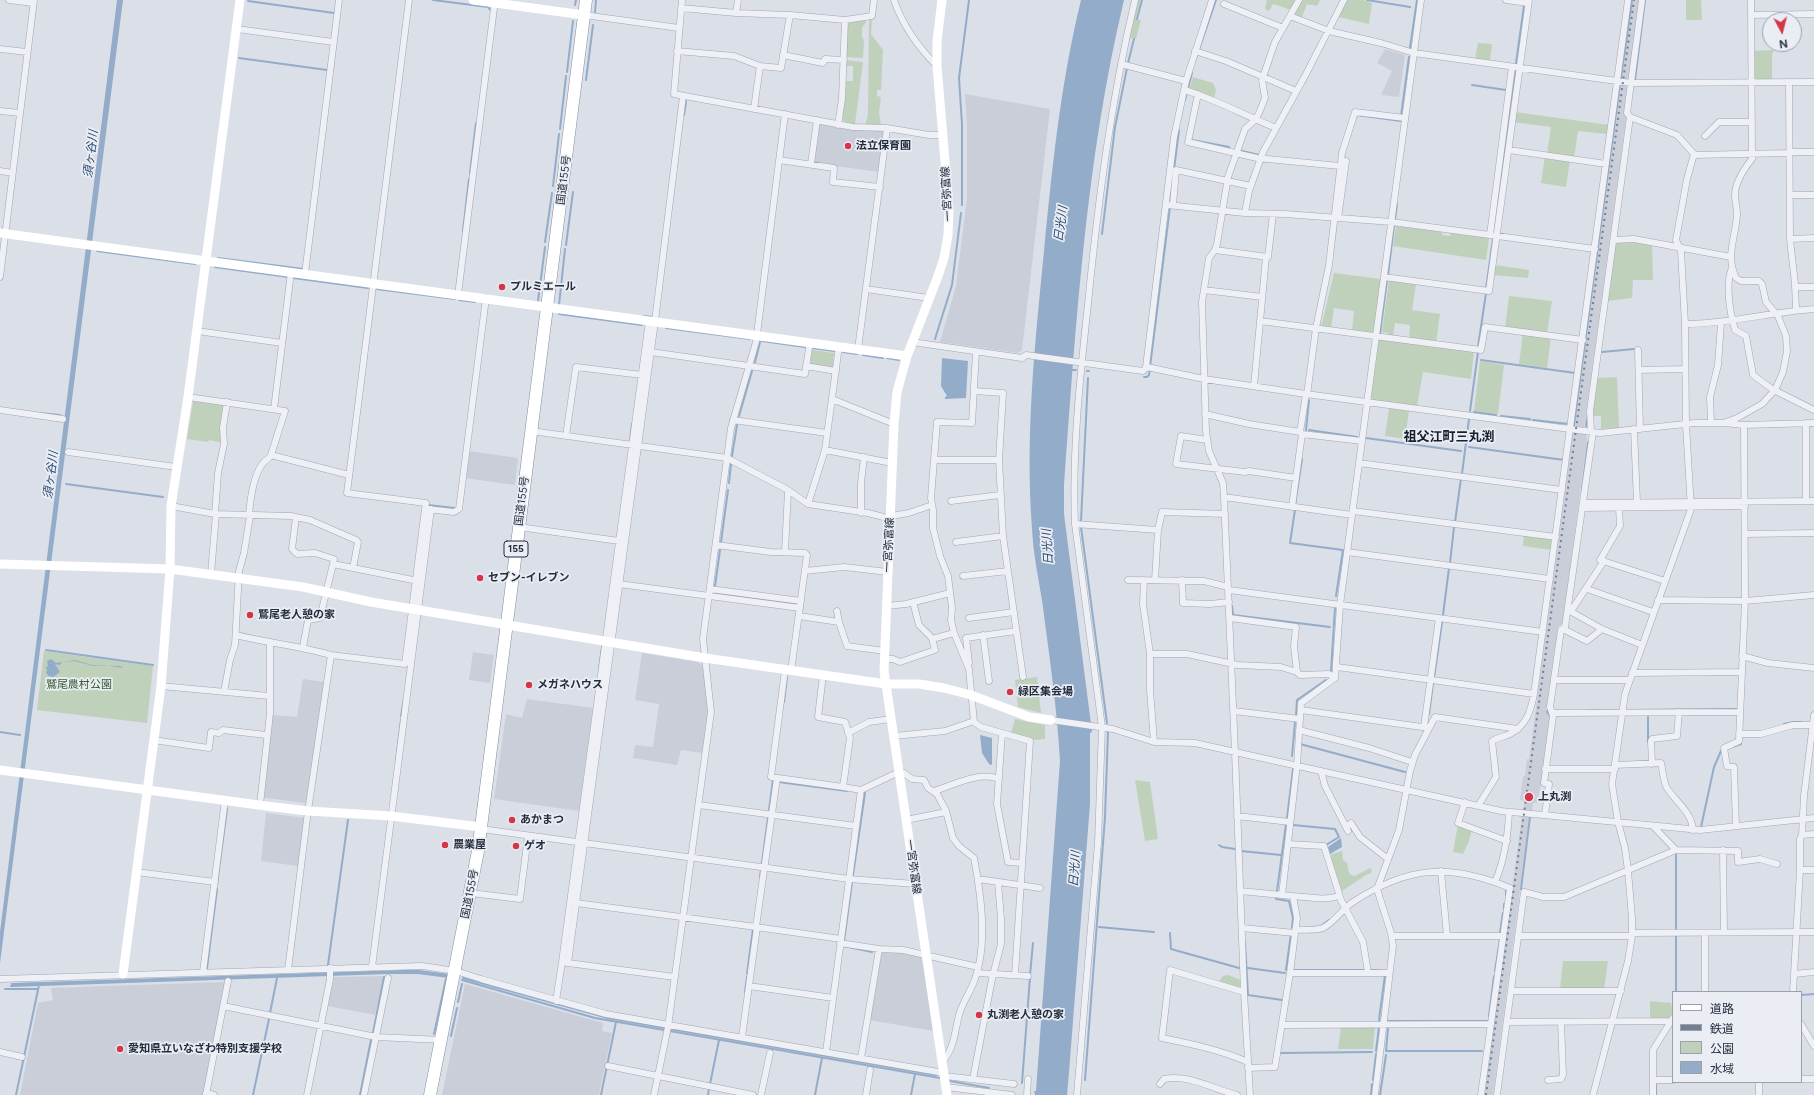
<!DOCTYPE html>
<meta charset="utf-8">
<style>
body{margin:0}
#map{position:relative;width:1814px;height:1095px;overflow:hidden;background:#dbdfe7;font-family:Figtree,"Noto Sans JP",sans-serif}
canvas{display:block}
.legend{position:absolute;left:1672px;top:991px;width:130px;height:92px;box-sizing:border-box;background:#eaeef4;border:1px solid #9ba1ab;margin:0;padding:5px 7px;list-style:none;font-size:12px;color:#242d3d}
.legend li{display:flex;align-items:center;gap:8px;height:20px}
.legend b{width:20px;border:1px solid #9ba1ab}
.north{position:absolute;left:1762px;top:12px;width:40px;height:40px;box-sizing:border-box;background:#eaeef4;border:1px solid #9ba1ab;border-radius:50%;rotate:173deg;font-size:11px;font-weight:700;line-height:16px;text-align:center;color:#242d3d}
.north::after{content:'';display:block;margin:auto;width:14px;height:18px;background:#d63549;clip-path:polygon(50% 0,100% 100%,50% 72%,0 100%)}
</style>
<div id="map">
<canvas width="1814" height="1095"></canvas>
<ul class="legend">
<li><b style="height:5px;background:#fff"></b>道路</li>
<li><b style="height:5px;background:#747e91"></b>鉄道</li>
<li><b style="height:11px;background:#c0d1bb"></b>公園</li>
<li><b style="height:11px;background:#93acca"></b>水域</li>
</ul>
<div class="north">N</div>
</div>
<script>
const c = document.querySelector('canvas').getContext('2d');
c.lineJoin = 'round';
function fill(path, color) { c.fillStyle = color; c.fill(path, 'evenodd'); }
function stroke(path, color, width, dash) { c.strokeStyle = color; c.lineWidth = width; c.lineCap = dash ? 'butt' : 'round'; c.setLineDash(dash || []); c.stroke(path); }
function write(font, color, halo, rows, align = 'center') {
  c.font = font + ' Figtree,"Noto Sans JP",sans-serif'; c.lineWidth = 3.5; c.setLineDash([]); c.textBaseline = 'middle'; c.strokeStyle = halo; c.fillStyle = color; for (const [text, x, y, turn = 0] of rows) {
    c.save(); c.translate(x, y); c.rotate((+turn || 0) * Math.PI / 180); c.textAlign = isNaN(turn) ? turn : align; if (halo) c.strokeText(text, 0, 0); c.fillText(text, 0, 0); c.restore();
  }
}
const built = new Path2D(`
 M1632,0H1640L1630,80L1622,79Z
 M1385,49L1405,55L1399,97L1381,95L1392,71L1377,63Z
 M1621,84L1629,85L1625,110L1626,119L1584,428L1575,427Z
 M965,94L1050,109L1022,350L1018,353L940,342L956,286L967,198V128Z
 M819,124L884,130L879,172L814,163Z
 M1573,431L1586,433L1587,439L1563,623L1558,627L1546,712L1550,716L1541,784L1537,803H1533L1532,812L1523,811L1525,801L1520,800L1523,776H1525L1527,759H1529Z
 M468,451L518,458L515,485L465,478Z
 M473,652L494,655L490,683L469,680Z
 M642,653L698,662L703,666L709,712L703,753L681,750L677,765L633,758L635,745L653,747L659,704L635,700Z
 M303,679L324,682L307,802L305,803L266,798L264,797L271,715L297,717Z
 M527,699L593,708L579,811L494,799L506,714L522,718Z
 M266,813L305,818L298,866L261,861Z
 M1522,815H1530L1493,1095H1484Z
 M883,951L904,952L924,958L934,1031L869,1020L881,953Z
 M384,976L375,1015L328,1006L334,977Z
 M225,982L203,1095H20L38,1003L53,1000L51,988Z
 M465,984L603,1023L602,1031L612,1033L599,1095H442Z`);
const green = new Path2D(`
 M1137,0H1141L1136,19L1141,20L1136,39L1130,38L1125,60L1124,59Z
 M1267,0H1297L1291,10L1273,4L1269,11L1265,9Z
 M1301,0H1320L1317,6L1307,4L1302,17L1294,15V12Z
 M1345,0H1363L1372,3L1369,24L1338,17Z
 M1686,0H1701L1702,20H1686Z
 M865,19L866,22L862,28V36L864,41L863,57L862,58L846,57L847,21Z
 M869,19H872L871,34L883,50L881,90H877V96L881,97L879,113L881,125H865L868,115Z
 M1478,43L1492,44L1490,61L1475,59Z
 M1774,50L1772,54V80H1756L1753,77V51Z
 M846,60L863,62L855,124H846L843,120L844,81H853V66H845Z
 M1193,77L1213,83L1216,90L1214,98L1189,90Z
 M1515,112L1609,125L1607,134L1578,131L1574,158L1547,154L1551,127L1513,122Z
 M1545,156L1570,160L1566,187L1541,183Z
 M1396,226L1442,232V235L1450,236L1451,233L1489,238L1486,260L1393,246Z
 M1634,241L1652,244L1653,280H1633L1632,298L1607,301L1615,242Z
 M1495,265L1529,270L1528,278L1493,275Z
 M1334,273L1381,279L1373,332L1372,334L1352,331L1354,311L1334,308L1331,329L1321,328Z
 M1389,280L1416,284L1412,310L1440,314L1436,343L1409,339L1410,325L1395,323L1393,337L1388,336L1389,333L1382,332Z
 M1509,296L1552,301L1547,333L1505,328Z
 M1523,333L1551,337L1547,368L1519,364Z
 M1379,339L1474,350L1471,379L1423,372L1417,406L1373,400L1371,397Z
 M813,350L834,353L833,366L832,368L811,364V351Z
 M1480,361L1504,365L1498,414L1474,411Z
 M1617,377L1619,428L1601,429V416H1593L1597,378Z
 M193,401L223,405V443L209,440L208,442L187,439Z
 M1389,408L1409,411L1405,439L1385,436Z
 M1524,534L1552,539L1551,550L1523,546Z
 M44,651L153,666L147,723L37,710Z
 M1037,677L1041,713L1018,707L1015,680Z
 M1015,719L1045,725V739L1034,740L1011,733Z
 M1135,780L1150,782L1158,839L1145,841Z
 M1458,824L1472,829L1469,841L1463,854L1453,852Z
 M1342,851L1343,860L1347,863C1349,869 1347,875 1355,876L1370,868L1372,871L1371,873L1366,875L1342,891L1331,857L1332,854Z
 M1563,961H1608L1604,990L1560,989Z
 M1228,975L1241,980V985L1239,988L1219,982L1223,976Z
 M1650,1001L1671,1003L1673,1013L1670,1019H1650Z
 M1375,1026L1373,1049H1338L1341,1027Z`);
const water = new Path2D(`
 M117,0H123L0,963V932Z
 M1081,0H1124C1086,159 1076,322 1064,485V514L1092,732L1090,733V804L1069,1072L1067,1095H1035L1034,1091H1036L1060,761C1057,707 1049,654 1042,600C1038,576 1033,552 1032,528C1025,435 1035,343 1044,251C1052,168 1061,81 1081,0Z
 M942,358L968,361L966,398L945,399V397L947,396L941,386Z
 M51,659L56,663L75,660L92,665L120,666L123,668L104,665L93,666L75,661L62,662L60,665L55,664L60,672L53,677L49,676L46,673L47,670L46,667L48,666L47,661Z
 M980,735L992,738V765L989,764L982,753Z
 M1341,838L1342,847L1330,854L1328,847Z`);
const stream = new Path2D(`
 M433,0L488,7L491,11
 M1367,0L1410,7
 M248,1L334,13
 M575,5L576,0
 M595,12L596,0
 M1137,19L1142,0
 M1410,48L1417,0
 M239,58L327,70
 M1195,61L1216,0
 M1128,63L1134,39
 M1516,63L1524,6
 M567,72L573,21
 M1621,78L1632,0
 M586,80L593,25
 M1635,80L1645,0
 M1472,85L1506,90
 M1185,100L1192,73
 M684,115L686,101
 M1401,116L1409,57
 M1356,118L1357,115L1401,121
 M560,129L566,76
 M1192,140L1229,147
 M1242,151L1259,155
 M1174,169L1179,130
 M470,173L476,123
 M553,186L559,134
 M962,205V124L959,78L969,0
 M1395,219L1397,204
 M1495,223L1515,72
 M463,231L469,179
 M1102,234L1115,127L1127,68
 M545,242L552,193
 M566,245L573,192
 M97,251L195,264
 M218,258L303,269
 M215,267L288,277
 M1388,275L1394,226
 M294,278L368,288
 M377,289L455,299
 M1486,289L1493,239
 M459,300L475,302
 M538,301L545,247
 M559,305L565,249
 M559,314L642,325
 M644,316L652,317
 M666,328L750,339
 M1380,334L1387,280
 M935,339L952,285L961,213
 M762,341L805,347
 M1478,347L1486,293
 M813,348L834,351
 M843,352L857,354
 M1602,352L1634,349
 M863,355L883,358
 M887,358L899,360
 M1481,360L1575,373
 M755,362L760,342
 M1070,370H1076
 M1087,371H1089
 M1144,377H1147L1149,375L1170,207
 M1470,411L1478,352
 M1474,412L1496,415
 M39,413L60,415
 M739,416L752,371
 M1501,416L1530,419
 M1533,420L1569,424V423
 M1574,425L1620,84
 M1586,426L1588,413
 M1306,430L1309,400
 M1309,430L1357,437
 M1366,438L1461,451
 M630,441L632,424
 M1469,447L1564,460
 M732,456L737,425
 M1462,474L1469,419
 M729,483L731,464
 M66,484L163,497
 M1582,490L1588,442
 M428,505L454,508
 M1295,505L1302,459
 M1295,510L1290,543L1343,550L1336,596
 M1081,521L1088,378
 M1455,522L1461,478
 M1081,527L1107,723
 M721,542L728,490
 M1450,563L1454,527
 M715,586L720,550
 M714,592L798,604
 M1232,606L1233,615L1330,627
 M1443,615L1449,568
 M46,650L153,665
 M599,670L602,647
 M1331,671L1335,608
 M1434,678L1442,622
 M784,702L787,677
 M1549,708L1547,712L1550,716
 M1591,710H1618
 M1629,710L1737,709
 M1429,714L1433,683
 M1296,715L1297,700L1326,680
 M401,716L404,699
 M1648,717V742
 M1784,724L1793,722H1801
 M0,732L20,735
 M1300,744L1405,772
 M1732,747L1741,744V740
 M1292,756L1295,722
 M396,761L401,720
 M779,782L847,791
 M769,810L773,780
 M1287,818L1293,769
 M584,822L587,800
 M1293,825L1335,829L1339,837L1326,845V847
 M1701,827L1714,767L1721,751
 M1219,845L1222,847L1235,849
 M1241,851L1281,855
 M762,863L768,818
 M853,875L865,793
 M760,877L761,870
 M217,884L227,809
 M1521,889L1530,817
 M1277,891L1286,824
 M1506,895V890
 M1276,897V899L1289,901L1293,918L1292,928
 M1504,909V904
 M1321,926L1329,920
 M1099,927L1154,932
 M1676,930V854
 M1170,933L1171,949L1239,968
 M1500,933L1503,913
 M1676,936V992
 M844,941L852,882
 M1245,943L1248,995L1282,1000
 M844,946L872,952
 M328,965L348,820
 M207,968L217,889
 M1248,968L1285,973
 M1288,970H1286L1291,934
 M1292,970H1366
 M1371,970L1386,971
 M1495,971L1500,939
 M747,974L753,929
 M1030,975L1033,943
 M463,978L608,1018L936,1075
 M462,980L595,1018L940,1078
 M12,984L402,971H419L449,975
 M11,986L387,973H418L449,977
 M5,989H38
 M745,992L747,977
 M1801,995L1814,994
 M458,1002L462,984
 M270,1013L277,978
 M1489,1016L1494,976
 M1379,1020L1385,975
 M1388,1021H1488
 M1388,1028L1386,1051H1482
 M373,1033L384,977
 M434,1034L446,979
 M451,1036L457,1008
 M1376,1051L1379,1027
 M1280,1053L1372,1052
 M1085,1080L1105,817L1108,732
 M1373,1080L1376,1054
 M950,1081L989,1088
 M1022,1083L1030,977
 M710,1084L719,1040
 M1656,1085V1095
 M16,1095L39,985
 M253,1095L269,1019
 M360,1095L371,1040
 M601,1095L616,1022
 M708,1095L709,1089
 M815,1095L822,1058
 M911,1095L915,1074
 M1371,1095L1372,1084
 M1380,1095L1386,1055`);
const street = new Path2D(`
 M9,0L33,3
 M682,0L674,94L853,127L887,128L929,135H942
 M894,0C903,26 917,46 937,66
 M1299,0L1275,42L1262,80L1265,98L1259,113L1255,120L1245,129L1228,177L1217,244L1215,250L1209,258L1202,302L1206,431L1209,451L1223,483L1224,497L1235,752L1501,811L1700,830L1814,818
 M1506,0L1528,3
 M1224,4L1283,28
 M681,8L736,13
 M584,15L679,28
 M790,15L845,20L872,16L874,0
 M1751,15L1814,14
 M1290,16L1329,31L1381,43L1414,53L1631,83L1814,82
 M237,29L333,42
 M0,49L27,52
 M677,51L734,56L760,66L781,68L790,15L736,13L738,0
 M1195,51L1226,61L1296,91
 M783,55L823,63L825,59L844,60
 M1121,64L1186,81
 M1789,82L1790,239L1795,284L1796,310
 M1184,90C1216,99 1245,116 1276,128
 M1198,94L1188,142L1257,158L1340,166
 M754,109L760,66
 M0,111L20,113
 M838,125L842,99L845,20
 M1705,136L1719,122H1752
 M1509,150L1606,164
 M1790,152H1814
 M1694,155L1790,153
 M779,160L834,168L833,182L880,187
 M811,164L817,120
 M0,171L12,173
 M1790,195H1814
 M1167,205L1245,213L1285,214L1392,222L1595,249
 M1173,205L1176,170L1251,186
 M1245,213L1249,191L1263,152L1305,76L1344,0
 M1338,218L1346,161
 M1490,235L1512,67
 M1790,239L1814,238
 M1614,240L1634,239L1731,257
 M1215,250L1268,257L1273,214
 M1732,268C1725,283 1730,314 1735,330L1746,336L1753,375L1772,389L1814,410
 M305,274L339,0
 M0,277L34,0
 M1384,277L1489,291L1529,0
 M1795,287H1814
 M866,289L929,298
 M1204,290L1262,297
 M458,295L495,0
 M1260,321L1481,350L1485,327L1583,340
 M1685,324C1728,324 1771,312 1814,309
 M197,331L282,343
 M912,342L1022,358L1026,355L1143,371L1147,367L1204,379L1306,394L1600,433L1695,423H1724L1744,425L1814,423
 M858,349L887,128
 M1638,350L1640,429
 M651,352L805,374L810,342
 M976,352L972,423L937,422L931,498L933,510V528L940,556L948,576L952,608L951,620L954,633L969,669L974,722L981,727L1030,741L1015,975
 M806,366L836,371
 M1146,367L1174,137L1186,81L1212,0
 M1639,370L1685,369
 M1254,386L1266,257
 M974,391L1003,393L999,460L1003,536L1023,677
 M1307,395L1316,328L1329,265L1342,153L1355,112L1405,118
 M188,397L285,411L271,455L349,475
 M832,399L894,424
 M274,409L291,272
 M0,410L63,419
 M1205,414L1249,424L1300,432L1302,434L1362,441
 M733,420L827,433
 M1726,422L1737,418L1762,404L1775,390L1783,372L1787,351L1786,336L1778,316L1766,302L1762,284L1759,281H1741L1736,278C1725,255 1736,237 1737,214C1737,208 1735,201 1735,195C1735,182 1744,169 1752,159L1751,0
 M1711,423L1710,397L1718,365L1721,323
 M1806,423V501
 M1634,429L1637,502
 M531,431L727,458L788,490L808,504L868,513L891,519
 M1591,431L1590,411L1630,117
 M1300,432L1306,394
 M566,436L576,367L642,375
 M1207,440L1181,436L1176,464L1245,472L1249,471L1296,478
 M825,450L892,463
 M68,452L176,467
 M934,460H999
 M1359,463L1562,490
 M1224,497L1352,515
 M951,501L1000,495
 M1583,503L1814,501
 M808,504L825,450L839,346
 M171,506L215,514L291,516L310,520L356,540L358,542L353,568L333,564L320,618L308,620L303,647
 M1292,507L1302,434
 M1582,508L1745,506
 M1619,508L1620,526L1600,560L1665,581
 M427,509L454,512L459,509L486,298
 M1353,511L1556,537
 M861,513V483L864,457
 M215,514L218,473L224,444L223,428L227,402
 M249,516C250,500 254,466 269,458L271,455
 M891,516L909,513L932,505
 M296,517L292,549L297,554L315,553L334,559L333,564
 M1075,524L1158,530
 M519,527L619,541
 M1745,534L1814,533
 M956,542L1003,536
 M716,545L771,552L805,553L807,555L791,671
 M785,552L788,490
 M1347,552L1550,579
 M353,568L418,581
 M805,571L844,567L888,572
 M211,574L216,514
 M963,576L1008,571
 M1128,580L1204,581L1228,587
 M1144,580L1143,604L1150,654V690L1154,742
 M1155,580L1158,530L1162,512L1225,514
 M1182,580L1183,603L1210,604L1229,602
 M619,584L800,608
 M710,589L801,601
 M1587,589L1653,612
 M1229,590L1543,632
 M1658,600L1745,601L1814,595
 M887,606L906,604L950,593
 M1568,610L1602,629L1642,645
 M837,611L839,622L847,646L885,651
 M1571,611L1604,561
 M799,616L839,622
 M969,618L1014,612
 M1230,618L1296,627L1294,646L1297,672
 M1563,629L1587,641L1602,629
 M236,635C268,643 300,646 331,655
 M983,635L989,681
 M932,639L954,633
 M1150,654H1187L1238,665L1281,667L1297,672L1300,675L1329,674L1335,678
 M1742,656L1768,663L1814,668
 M885,659H893L900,662L935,650L932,638L919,625L913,602
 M969,663L966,638L1016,631
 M1337,667L1534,694
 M785,670L771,777L843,787
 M1632,673L1742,672
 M823,675L818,717L845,722L850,738L843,787L861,790L826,1052
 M1555,680H1629
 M161,686L269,696
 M224,692L230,660L235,645L239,571L244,553L250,516
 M1301,710L1429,728
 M1234,711L1300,719
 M1552,713L1740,712
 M1051,720L1113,729L1154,742L1195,743L1235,752L1244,992L1250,1095
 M1424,727L1439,618
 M1299,730L1369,748L1412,762
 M848,733L869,722L891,719
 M1002,733L997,804L1008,862L1022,863
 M1739,734H1761L1793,725H1814
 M894,736L945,731L974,721
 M153,740L209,748L211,732L219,733L223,730L266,735
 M1652,764L1651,741L1652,739L1677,736L1679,712
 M1615,765L1661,763C1663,771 1663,781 1667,788C1675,801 1692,812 1693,830
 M1545,769H1615
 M1321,771L1325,786L1348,831
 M777,778L756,927L841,939
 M861,790L899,772L904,773L912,779L924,780L928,788L937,794L946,811L953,838L959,846L974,858C981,894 988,943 975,979C971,991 962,1003 959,1015C955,1031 954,1049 943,1061
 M934,791C954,785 979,771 999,779
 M1465,802L1458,823L1507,841
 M260,805L270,713V643
 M699,805L856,826
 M1478,806L1496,777L1492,741C1498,737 1504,737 1510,734C1526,726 1531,711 1534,694L1628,0
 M1545,815L1549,784L1544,783L1553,716L1550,707L1561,630L1565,627L1593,432
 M1237,816L1290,822
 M906,820L946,812
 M1653,826L1676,850
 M1736,826L1734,767L1727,766L1724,748L1739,741L1745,601L1744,425
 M1346,827L1351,823L1360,837L1388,859
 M481,829L849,879L915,884
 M1802,835L1814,834
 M1288,844L1324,846L1341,900L1363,942L1368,972
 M1723,850L1724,932
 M1800,870H1814
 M1441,871L1447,936
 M136,872L215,882
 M978,879L1040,888
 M1495,882C1505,859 1508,836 1509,812
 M1240,891L1282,895
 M471,893L520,899L528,836
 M1293,896C1308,897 1324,901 1339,896
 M576,903L756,927
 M1242,928L1295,933
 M1295,930C1303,929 1316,931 1323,928C1335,922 1342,909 1353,902C1408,866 1450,863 1510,888L1481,1095
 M1632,933L1814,932
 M1705,933V992
 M1392,936H1503
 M1518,936H1632
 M840,943L879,949L903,950L978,967
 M568,963L562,962L649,321
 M372,967L431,509
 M288,970L308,811L331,655L405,664L425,509L426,503L347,493L409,0
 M203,972L225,800
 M977,973L1028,976
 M1290,973H1389
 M1794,974L1814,972
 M675,977L568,963L655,321L683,96
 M0,979L422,966L456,971L481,979L606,1014L944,1073
 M749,986L833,998
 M1512,991H1621
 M1244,992L1170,970L1162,1038C1191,1044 1221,1050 1248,1062
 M1793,992L1800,870V839L1802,835L1804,796L1814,715
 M556,1001L562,962
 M223,1006L376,1037L442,1040
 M1507,1022L1671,1021
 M1801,1024L1814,1046
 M1282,1025L1491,1024
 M742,1037L757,927
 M0,1052L22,1057
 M861,1058L879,949
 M608,1066L753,1095
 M1248,1068L1275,1067L1290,973L1297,918L1293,896L1282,895L1297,765L1301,703L1335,678L1340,605L1421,0
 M945,1076L1014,1084
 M973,1079L992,979L1001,944V919L998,882
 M1801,1079H1814
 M1548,1080L1561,1079L1563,1075L1561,1022
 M1653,1080H1673
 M1160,1084L1164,1079C1190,1074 1212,1089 1237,1095
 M946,1087L1012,1095
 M206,1093L214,1095
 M206,1095L228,981
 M307,1095L330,979V968
 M364,1095L388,978
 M654,1095L668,1027L711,712L703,639L727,458L731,428L756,342L785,114
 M761,1095L770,1053
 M866,1095L870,1070
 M1027,1095L1028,1079
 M1077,1095L1098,843L1102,727L1075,524C1072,451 1080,377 1088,304C1098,202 1111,100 1135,0
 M1375,1095L1393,946L1391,933L1377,889L1399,830L1410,771L1415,755L1435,717L1518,729
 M1497,1095L1524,892L1543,897H1564L1676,850L1738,851V862L1760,859L1777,864
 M1593,1095L1628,961L1632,936V918L1628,871L1625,848L1618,822L1612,784L1625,694L1691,509L1686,425L1685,324L1681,251L1676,240L1687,179L1694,154L1677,135L1630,117L1627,113L1642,0
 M1653,1095V1050L1673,1018
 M1759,1095V1082`);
const secondary = new Path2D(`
 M473,0L584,15
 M942,0L937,41V66L949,209L948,235L944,258L938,276L907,356L897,392L894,424L884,671L947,1095
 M0,233L907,356
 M0,564L170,569L303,587L371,602L705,658L886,684H919L944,688L971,695L1029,717L1051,720
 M0,770L266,806L308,811L391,816L481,827
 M123,974L161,686L170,569L171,506L188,397L240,0`);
const highway = new Path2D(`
 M430,1095L478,851L586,0`);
const rail = new Path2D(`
 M1486,1095L1634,0`);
const markers = [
 [848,146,4,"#d63549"],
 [502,287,4,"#d63549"],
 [480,578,4,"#d63549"],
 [250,615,4,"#d63549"],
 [529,685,4,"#d63549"],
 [1010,692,4,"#d63549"],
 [1529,797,5,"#d63549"],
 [512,820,4,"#d63549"],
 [445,845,4,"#d63549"],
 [516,846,4,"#d63549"],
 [979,1015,4,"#d63549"],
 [120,1049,4,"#d63549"]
];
const shields = [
 [516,549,24]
];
const shieldNames = [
 ["155",516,549]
];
const poiNames = [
 ["法立保育園",856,146],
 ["プルミエール",510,287],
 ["セブン-イレブン",488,578],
 ["鷲尾老人憩の家",258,615],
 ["メガネハウス",537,685],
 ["緑区集会場",1018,692],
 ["上丸渕",1538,797],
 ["あかまつ",520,820],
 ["農業屋",453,845],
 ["ゲオ",524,846],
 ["丸渕老人憩の家",987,1015],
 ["愛知県立いなざわ特別支援学校",128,1049]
];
const streetNames = [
 ["国道155号",564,180,-83],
 ["一宮弥富線",947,194,-93],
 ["国道155号",522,501,-83],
 ["一宮弥富線",889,545,-87],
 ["一宮弥富線",913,867,82],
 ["国道155号",470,894,-79]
];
const parkNames = [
 ["鷲尾農村公園",79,685]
];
const waterNames = [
 ["須ヶ谷川",91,154,-83],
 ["日光川",1061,224,-82],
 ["須ヶ谷川",51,475,-83],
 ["日光川",1048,547,-94],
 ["日光川",1075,869,-86]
];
const quarterNames = [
 ["祖父江町三丸渕",1449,437]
];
fill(built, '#c9ced9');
fill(green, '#c0d1bb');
fill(water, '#93acca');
stroke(stream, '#93acca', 2);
stroke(street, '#a0a6b1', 7);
stroke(highway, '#828c9e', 13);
stroke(street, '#eef0f5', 6);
stroke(secondary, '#fff', 9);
stroke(highway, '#fff', 12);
stroke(rail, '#747e91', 2, [2, 4]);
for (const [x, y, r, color] of markers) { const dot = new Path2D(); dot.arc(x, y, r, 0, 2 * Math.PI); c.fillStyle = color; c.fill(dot); stroke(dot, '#eaeef4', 1.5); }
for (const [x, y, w] of shields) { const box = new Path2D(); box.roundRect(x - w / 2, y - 8, w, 16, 3); c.fillStyle = '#eaeef4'; c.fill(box); stroke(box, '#242d3d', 1); }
write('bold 10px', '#242d3d', null, shieldNames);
write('bold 11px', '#242d3d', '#eaeef4', poiNames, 'left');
write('11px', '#242d3d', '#eaeef4', streetNames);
write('11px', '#375a31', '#eaeef4', parkNames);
write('italic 12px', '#2c4a73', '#eaeef4', waterNames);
write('bold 13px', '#171e2e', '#eaeef4', quarterNames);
</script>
